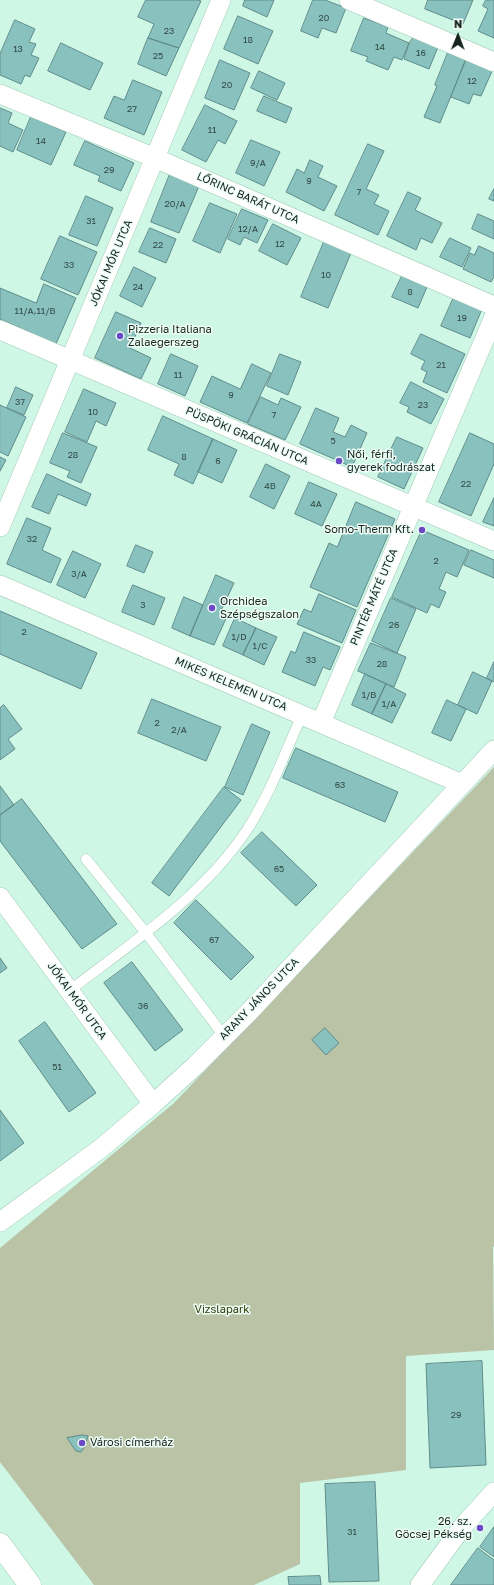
<!DOCTYPE html>
<meta charset="utf-8">
<style>
body{margin:0}
#map{position:relative;width:494px;height:1585px;overflow:hidden;background:#cef7e6;font-family:"Golos Text",sans-serif}
canvas{display:block}
.north{position:absolute;left:438px;top:16px;width:40px;height:40px;-webkit-text-stroke:3px #eefef7;paint-order:stroke;rotate:1deg;font-size:11px;font-weight:700;line-height:16px;text-align:center;color:#15241e}
.north::after{content:'';display:block;margin:auto;width:14px;height:18px;background:#15241e;clip-path:polygon(50% 0,100% 100%,50% 72%,0 100%)}
</style>
<div id="map">
<canvas width="494" height="1585"></canvas>
<div class="north">N</div>
</div>
<script>
const c = document.querySelector('canvas').getContext('2d');
c.lineJoin = 'round';
function fill(path, color) { c.fillStyle = color; c.fill(path, 'evenodd'); }
function stroke(path, color, width, dash) { c.strokeStyle = color; c.lineWidth = width; c.lineCap = dash ? 'butt' : 'round'; c.setLineDash(dash || []); c.stroke(path); }
function write(font, color, halo, rows, align = 'center') {
  c.font = font + ' "Golos Text",sans-serif'; c.lineWidth = 3; c.setLineDash([]); c.textBaseline = 'middle'; c.strokeStyle = halo; c.fillStyle = color; for (const [text, x, y, turn = 0] of rows) {
    c.save(); c.translate(x, y); c.rotate((+turn || 0) * Math.PI / 180); c.textAlign = isNaN(turn) ? turn : align; if (halo) c.strokeText(text, 0, 0); c.fillText(text, 0, 0); c.restore();
  }
}
const green = new Path2D(`
 M494,767V1246L493,1247L494,1350L406,1356V1470L300,1483V1564L254,1585H94L0,1462V1248L174,1103Z`);
const building = new Path2D(`
 M146,0H198L201,1L179,48L148,38L154,24L138,17Z
 M245,0H274L267,17L243,6Z
 M313,0H325L346,8L336,33L322,28L318,38L301,31Z
 M428,0H473L463,24L425,9Z
 M486,0H494V38L478,31L488,9L483,6Z
 M238,16L273,31L258,64L224,49Z
 M364,18L388,27L386,33L409,43L402,60L394,57L388,70L366,61L368,57L351,51Z
 M15,20L35,29L29,42L36,44L31,55L39,58L30,77L25,75L21,84L0,75V54Z
 M414,37L438,47L429,69L404,59L409,43Z
 M148,38L179,48L166,76L138,64Z
 M61,43L103,63L90,90L48,71Z
 M449,50L467,57L440,123L424,117L437,86L435,85Z
 M467,57L493,69L481,96L473,94L469,104L451,97Z
 M220,60L250,73L234,110L205,98Z
 M259,71L285,83L277,100L251,88Z
 M133,80L162,92L144,135L104,118L114,96L124,100Z
 M264,96L292,108L286,123L257,111Z
 M205,105L237,121L225,144L218,140L206,162L182,150Z
 M0,108L12,113L8,123L23,130L13,152L0,146Z
 M31,117L66,132L51,165L17,150Z
 M251,140L280,152L264,186L236,173Z
 M85,141L134,163L121,191L98,181L100,176L74,165Z
 M368,144L384,151L366,189L379,195L374,204L389,211L378,235L335,215Z
 M310,160L323,166L318,177L337,186L324,211L286,192L297,169L304,173Z
 M170,174L199,186L179,233L151,222Z
 M494,189V201L489,199Z
 M408,192L421,198L415,210L442,223L432,243L421,238L416,250L387,236Z
 M86,196L113,208L97,246L69,235Z
 M210,203L237,214L220,253L193,241Z
 M242,209L268,220L257,243L244,237L240,245L228,239Z
 M478,214L494,221V239L472,229Z
 M273,224L301,238L287,265L259,251Z
 M150,228L176,239L166,263L139,252Z
 M60,236L97,252L78,295L41,279Z
 M450,238L471,248L462,267L440,257Z
 M324,242L351,253L328,308L301,297Z
 M479,246L494,253V277L491,282L463,269L470,253L474,255Z
 M134,267L156,278L142,307L120,296Z
 M402,276L427,287L418,308L392,297Z
 M44,284L76,298L56,344L0,319V288L36,303Z
 M454,297L482,309L470,338L441,326Z
 M116,312L141,323L130,348L151,358L141,379L95,358Z
 M421,334L465,354L447,393L423,382L427,372L421,369L425,361L411,354Z
 M171,354L198,366L185,396L158,384Z
 M280,354L301,362L288,395L267,386Z
 M252,364L271,373L247,423L200,402L212,376L240,389Z
 M411,382L444,399L431,424L407,412L409,407L400,403Z
 M16,387L33,395L24,415L7,408Z
 M84,389L116,403L106,426L96,421L87,442L65,432Z
 M261,397L278,405L281,398L301,407L285,440L248,424Z
 M0,405L26,417L8,456L0,452Z
 M316,408L339,418L333,432L345,437L351,425L367,433L352,467L300,444Z
 M163,416L213,439L193,484L174,475L179,464L148,450Z
 M63,433L97,447L81,483L67,477L70,471L50,463Z
 M470,433L494,444V464L471,516L439,502Z
 M397,437L423,448L404,489L378,477Z
 M213,439L237,450L222,483L198,472Z
 M0,457L6,460L0,471Z
 M266,464L290,476L274,509L250,497Z
 M47,474L91,494L86,506L58,494L49,514L32,507Z
 M309,482L337,494L322,526L295,514Z
 M494,498V526L483,522Z
 M356,502L395,519L357,607L310,587L329,543L337,547Z
 M27,518L51,528L42,550L61,559L51,583L7,564Z
 M422,530L469,550L457,577L446,572L439,589L446,592L439,608L431,604L427,613L392,597Z
 M136,545L153,552L144,573L127,566Z
 M471,550L494,560V578L464,565Z
 M73,551L101,564L85,598L57,585Z
 M216,575L234,583L221,611L228,614L214,645L190,636Z
 M133,585L165,598L154,625L122,612Z
 M319,594L356,610L342,643L297,624L304,609L311,612Z
 M184,597L203,605L190,636L172,628Z
 M391,598L416,609L397,653L372,641Z
 M0,611L97,653L81,689L0,654Z
 M235,618L256,628L243,655L223,646Z
 M256,628L277,637L264,665L243,655Z
 M304,632L340,647L330,670L323,667L315,686L282,672L291,651L295,653Z
 M371,643L406,657L394,687L358,671Z
 M494,662V682L487,678Z
 M473,672L492,681L477,714L458,705Z
 M365,674L386,684L372,714L352,705Z
 M386,684L406,694L392,723L372,714Z
 M152,699L221,727L206,761L138,733Z
 M447,700L466,709L451,741L432,733Z
 M4,705L22,729L8,739L15,749L0,760V708Z
 M252,724L270,732L243,795L225,787Z
 M296,748L398,792L385,822L283,778Z
 M0,786L14,805L0,815Z
 M224,787L241,800L169,896L152,883Z
 M22,799L117,924L82,949L0,841V815Z
 M262,832L317,885L296,906L241,853Z
 M196,900L254,957L231,980L174,923Z
 M0,958L7,968L0,973Z
 M132,962L183,1030L155,1051L104,983Z
 M45,1022L96,1093L69,1112L19,1041Z
 M325,1028L339,1043L326,1055L312,1040Z
 M0,1110L24,1143L0,1161Z
 M482,1361L486,1465L430,1468L426,1364Z
 M82,1435L88,1436L85,1446L81,1452L76,1451L67,1438Z
 M375,1482L379,1581L329,1582L325,1484Z
 M494,1527V1557L480,1547Z
 M478,1548L494,1560V1585H451Z
 M320,1576L321,1585H289L288,1577Z`);
const service = new Path2D(`
 M86,859L146,933L224,1036
 M70,990C133,942 202,897 247,830C270,794 285,753 302,715`);
const minor = new Path2D(`
 M349,0L494,62
 M0,94L155,158L494,306
 M0,330L494,541
 M0,527L221,0
 M0,585L462,784
 M321,723L494,317
 M0,897L153,1104
 M0,1222L100,1149L153,1104L195,1066L250,1011L494,750
 M420,1585L463,1526L494,1492`);
const tertiary = new Path2D(`
 M0,1544L30,1585`);
const markers = [
 [120,336,4,"#6c4ac3"],
 [339,461,4,"#6c4ac3"],
 [422,530,4,"#6c4ac3"],
 [212,608,4,"#6c4ac3"],
 [82,1443,4,"#6c4ac3"],
 [480,1528,4,"#6c4ac3"]
];
const numberNames = [
 ["20",324,18],
 ["23",169,31],
 ["18",248,40],
 ["14",380,47],
 ["13",18,49],
 ["16",421,53],
 ["25",158,56],
 ["12",472,81],
 ["20",227,85],
 ["27",132,109],
 ["11",212,130],
 ["14",41,141],
 ["9/A",258,163],
 ["29",109,170],
 ["9",309,181],
 ["7",359,192],
 ["20/A",175,204],
 ["31",91,221],
 ["12/A",248,229],
 ["12",280,244],
 ["22",158,245],
 ["33",69,265],
 ["10",326,275],
 ["24",138,287],
 ["8",410,292],
 ["11/A,11/B",35,311],
 ["19",462,318],
 ["21",441,365],
 ["11",178,375],
 ["9",231,395],
 ["37",20,402],
 ["23",423,405],
 ["10",93,412],
 ["7",274,415],
 ["5",333,441],
 ["28",73,455],
 ["8",184,457],
 ["6",218,461],
 ["22",466,484],
 ["4B",270,486],
 ["4A",316,504],
 ["32",32,539],
 ["2",436,561],
 ["3/A",79,574],
 ["3",143,605],
 ["26",394,625],
 ["2",24,632],
 ["1/D",239,637],
 ["1/C",260,646],
 ["33",311,660],
 ["28",382,664],
 ["1/B",369,695],
 ["1/A",389,704],
 ["2",157,723],
 ["2/A",179,730],
 ["63",340,785],
 ["65",279,869],
 ["67",214,940],
 ["36",143,1006],
 ["51",57,1067],
 ["29",456,1415],
 ["31",352,1532]
];
const streetNames = [
 ["LŐRINC BARÁT UTCA",248,198,24],
 ["JÓKAI MÓR UTCA",111,263,-67],
 ["PÜSPÖKI GRÁCIÁN UTCA",247,436,23],
 ["PINTÉR MÁTÉ UTCA",374,597,-67],
 ["MIKES KELEMEN UTCA",231,684,23],
 ["ARANY JÁNOS UTCA",259,999,-46],
 ["JÓKAI MÓR UTCA",77,1001,54]
];
const poiNames = [
 ["Pizzeria Italiana",128,330],
 ["Zalaegerszeg",128,343],
 ["Női, férfi,",347,455],
 ["gyerek fodrászat",347,468],
 ["Somo-Therm Kft.",414,530,"right"],
 ["Orchidea",220,602],
 ["Szépségszalon",220,615],
 ["Városi címerház",90,1443],
 ["26. sz.",472,1522,"right"],
 ["Göcsej Pékség",472,1535,"right"]
];
const parkNames = [
 ["Vizslapark",222,1310]
];
fill(green, '#bbc3a6');
fill(building, '#89c1bf');
stroke(building, '#5f8c8a', 1);
stroke(service, '#a1c9b9', 11);
stroke(minor, '#a1c9b9', 20);
stroke(tertiary, '#a1c9b9', 23);
stroke(service, '#fff', 10);
stroke(minor, '#fff', 19);
stroke(tertiary, '#fff', 22);
for (const [x, y, r, color] of markers) { const dot = new Path2D(); dot.arc(x, y, r, 0, 2 * Math.PI); c.fillStyle = color; c.fill(dot); stroke(dot, '#eefef7', 1.5); }
write('9px', '#324b46', null, numberNames);
write('11px', '#15241e', '#eefef7', streetNames);
write('11px', '#15241e', '#eefef7', poiNames, 'left');
write('11px', '#323b09', '#eefef7', parkNames);
</script>
